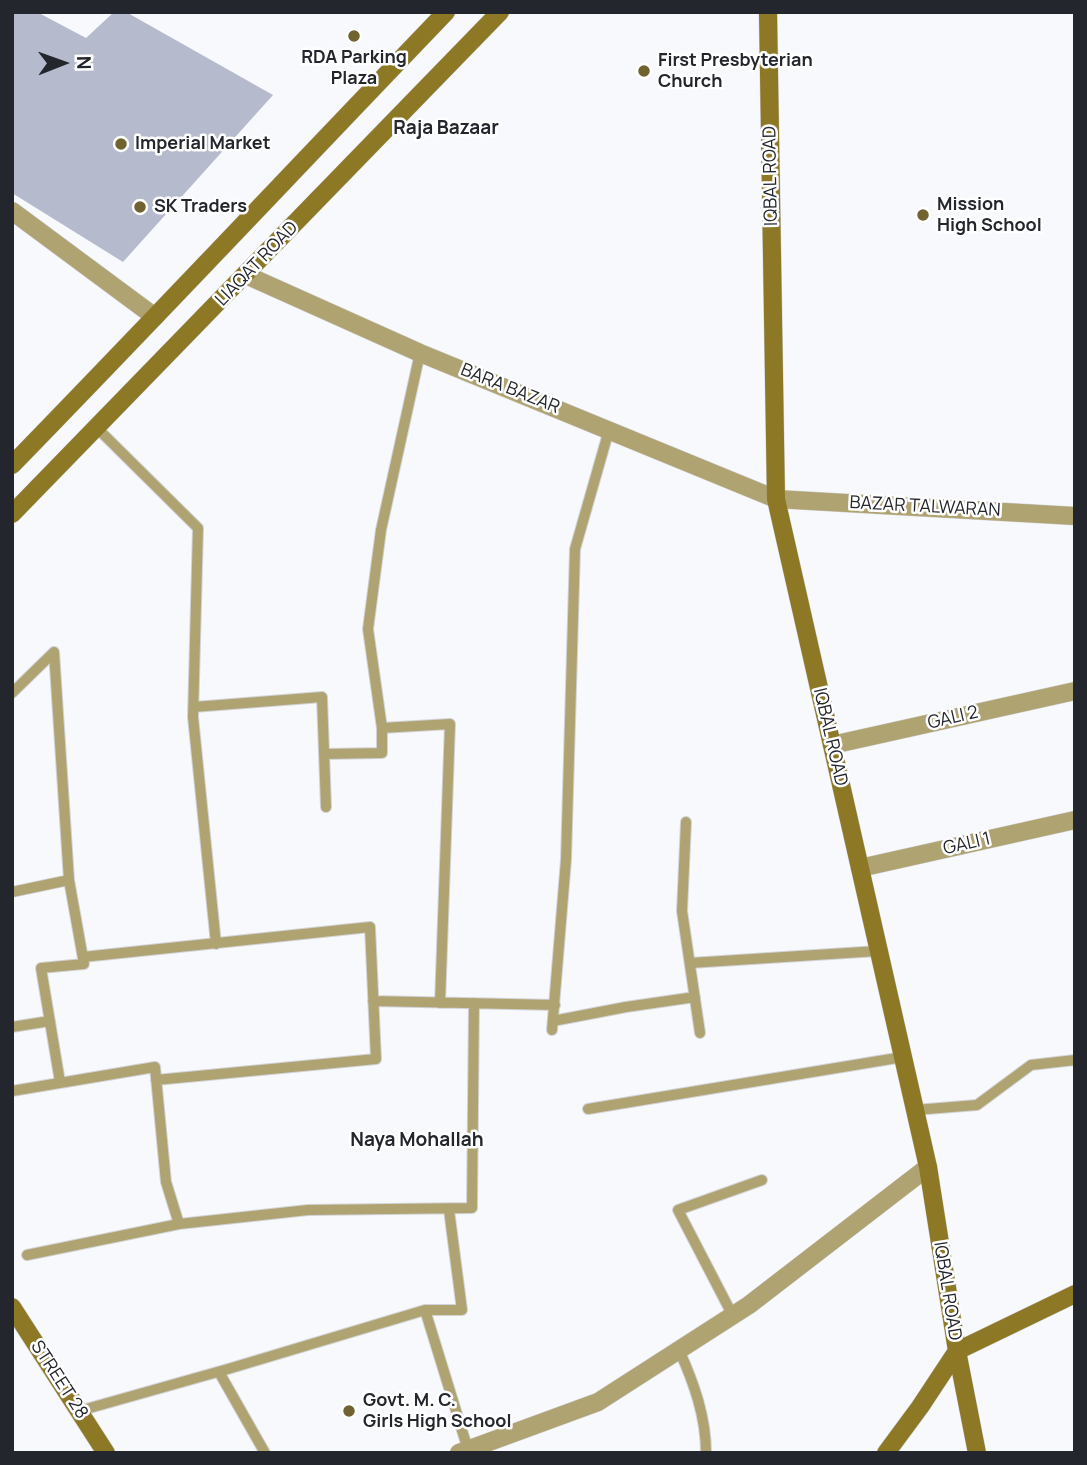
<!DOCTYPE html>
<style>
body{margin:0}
#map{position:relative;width:1087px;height:1465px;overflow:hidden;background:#f8f9fd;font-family:Manrope,sans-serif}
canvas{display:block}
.frame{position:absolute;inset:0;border:14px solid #24262d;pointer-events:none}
.north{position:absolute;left:28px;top:28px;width:70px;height:70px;-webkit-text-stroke:5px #fff;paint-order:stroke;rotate:89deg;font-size:19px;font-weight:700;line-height:28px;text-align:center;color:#24262d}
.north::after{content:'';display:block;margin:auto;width:24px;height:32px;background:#24262d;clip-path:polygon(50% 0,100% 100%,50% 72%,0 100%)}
</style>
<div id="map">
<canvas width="1087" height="1465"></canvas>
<div class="frame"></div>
<div class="north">N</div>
</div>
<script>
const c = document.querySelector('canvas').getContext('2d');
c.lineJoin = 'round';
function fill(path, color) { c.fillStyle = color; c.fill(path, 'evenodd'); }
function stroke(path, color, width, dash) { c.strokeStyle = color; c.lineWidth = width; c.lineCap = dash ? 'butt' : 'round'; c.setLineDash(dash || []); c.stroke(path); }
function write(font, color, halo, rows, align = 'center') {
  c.font = font + ' Manrope,sans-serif'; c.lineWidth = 5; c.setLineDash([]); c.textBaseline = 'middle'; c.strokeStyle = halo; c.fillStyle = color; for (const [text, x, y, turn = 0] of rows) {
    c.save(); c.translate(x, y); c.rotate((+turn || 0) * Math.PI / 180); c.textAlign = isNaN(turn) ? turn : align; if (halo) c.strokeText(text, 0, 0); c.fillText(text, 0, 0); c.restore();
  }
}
const building = new Path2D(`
 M12,12H37L86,38L114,12H126L273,95L123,262L12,193Z`);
const lane = new Path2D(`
 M97,428L198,528L193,717L216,944
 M54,652L69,880L84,964L41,968L60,1082
 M12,693L54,652
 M194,707L322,697L326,807
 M382,728L450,724L440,1003
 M324,754L382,753V728L368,629L381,530L420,353
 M686,822L682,911L700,1033
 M12,892L69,880
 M83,957L370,927L376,1059L156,1080
 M690,963L878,951
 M373,1001L555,1005
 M553,1021L626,1007L695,997
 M12,1027L50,1021
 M552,1030L566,860L575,549L609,430
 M12,1091L155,1067L166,1182L179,1224
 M588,1109L903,1057
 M915,1110L977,1105L1031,1065L1075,1060
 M27,1255L179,1224L308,1210L472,1208L474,1003
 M425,1310L469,1453
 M733,1316L678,1210L762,1180
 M679,1350C694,1383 706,1417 706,1453
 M219,1372L265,1453
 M79,1411L228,1369L425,1310H462L449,1210`);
const street = new Path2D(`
 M12,211L155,317
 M246,275L420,353L776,499L1075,516
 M832,745L1075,691
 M860,868L1075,820
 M459,1453L598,1402L749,1305L928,1167`);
const secondary = new Path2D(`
 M768,12L776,499L928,1167L957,1351L977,1453
 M12,465C158,315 301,163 446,12
 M12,514L500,12
 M12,1307L106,1453
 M886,1453L920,1407L957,1351L1075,1294`);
const markers = [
 [354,36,7,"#706330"],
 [644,71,7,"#706330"],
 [121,144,7,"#706330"],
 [140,207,7,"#706330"],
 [923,215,7,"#706330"],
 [349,1411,7,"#706330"]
];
const poiNames = [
 ["RDA Parking",354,58,"center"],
 ["Plaza",354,79,"center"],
 ["First Presbyterian",658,61],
 ["Church",658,82],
 ["Imperial Market",135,144],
 ["Mission",937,205],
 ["High School",937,226],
 ["SK Traders",154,207],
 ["Govt. M. C.",363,1401],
 ["Girls High School",363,1422]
];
const streetNames = [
 ["IQBAL ROAD",771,176,-91],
 ["LIAQAT ROAD",257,264,-46],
 ["BARA BAZAR",510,389,22],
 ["BAZAR TALWARAN",925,507,3],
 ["GALI 2",953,718,-13],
 ["IQBAL ROAD",830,737,77],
 ["GALI 1",967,844,-13],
 ["IQBAL ROAD",947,1291,81],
 ["STREET 28",59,1380,57]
];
const neighbourhoodNames = [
 ["Raja Bazaar",446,129],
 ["Naya Mohallah",417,1141]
];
fill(building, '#b5bacd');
stroke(lane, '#d2d3d8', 12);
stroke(street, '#d2d3d8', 19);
stroke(secondary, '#d2d3d8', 19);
stroke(lane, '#b0a372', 10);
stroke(street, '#b0a372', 18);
stroke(secondary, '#8c7825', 18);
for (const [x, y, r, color] of markers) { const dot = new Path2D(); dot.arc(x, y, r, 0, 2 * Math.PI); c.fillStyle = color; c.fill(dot); stroke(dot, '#fff', 2.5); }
write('bold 18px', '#24262d', '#fff', poiNames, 'left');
write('18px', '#24262d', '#fff', streetNames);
write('bold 19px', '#24262d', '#fff', neighbourhoodNames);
</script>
